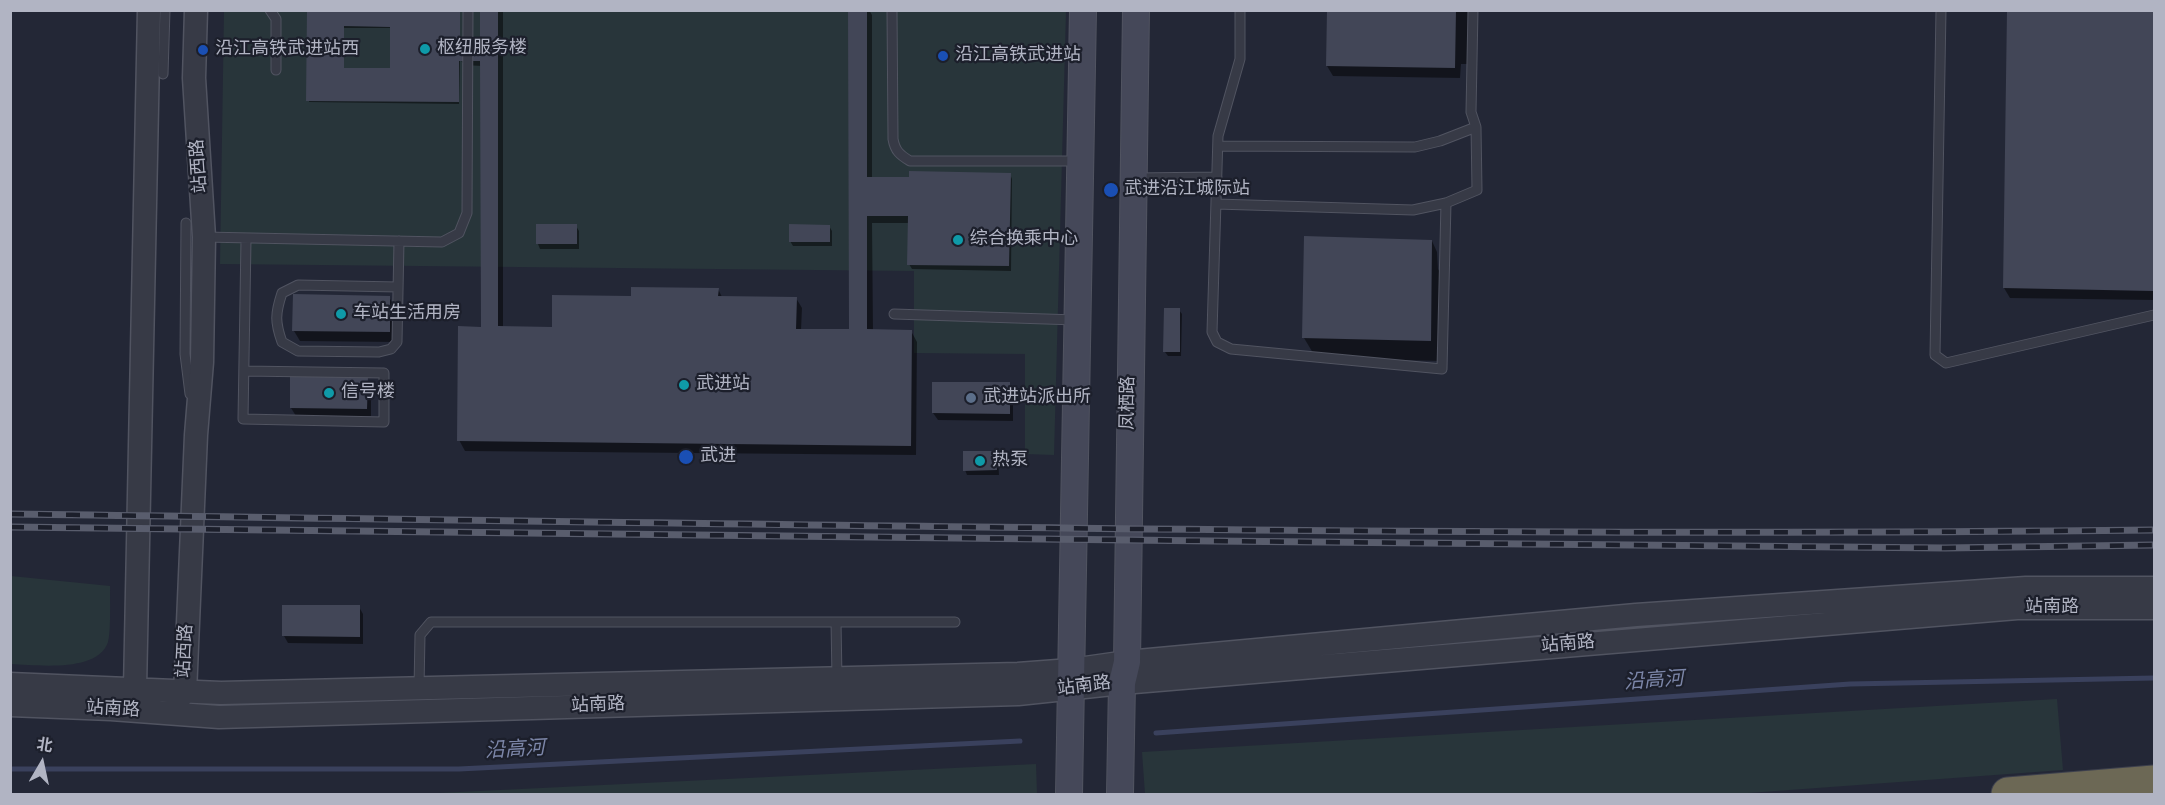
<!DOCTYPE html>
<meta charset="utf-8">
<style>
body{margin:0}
#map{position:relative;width:2165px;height:805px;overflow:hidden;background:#232736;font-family:"Source Sans 3","Noto Sans SC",sans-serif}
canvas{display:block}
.frame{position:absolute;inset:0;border:12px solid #b1b4c3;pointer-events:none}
.north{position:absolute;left:12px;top:733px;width:60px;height:60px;-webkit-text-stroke:4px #1c1f2b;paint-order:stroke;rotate:9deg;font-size:16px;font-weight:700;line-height:24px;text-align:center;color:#b1b4c3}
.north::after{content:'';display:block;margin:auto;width:21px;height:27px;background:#b1b4c3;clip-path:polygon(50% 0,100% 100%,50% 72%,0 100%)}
</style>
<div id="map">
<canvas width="2165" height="805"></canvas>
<div class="frame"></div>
<div class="north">北</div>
</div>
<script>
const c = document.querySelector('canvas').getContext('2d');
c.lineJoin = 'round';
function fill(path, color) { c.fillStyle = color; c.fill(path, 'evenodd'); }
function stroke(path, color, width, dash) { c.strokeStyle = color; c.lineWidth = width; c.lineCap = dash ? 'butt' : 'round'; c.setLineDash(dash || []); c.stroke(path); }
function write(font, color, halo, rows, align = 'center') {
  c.font = font + ' "Source Sans 3","Noto Sans SC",sans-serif'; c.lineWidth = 4.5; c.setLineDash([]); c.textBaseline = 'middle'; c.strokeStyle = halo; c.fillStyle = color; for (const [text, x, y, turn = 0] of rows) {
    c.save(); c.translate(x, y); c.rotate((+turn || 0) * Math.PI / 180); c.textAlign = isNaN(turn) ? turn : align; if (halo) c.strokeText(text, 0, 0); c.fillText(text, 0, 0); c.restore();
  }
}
const green = new Path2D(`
 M224,11H1066L1054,455L1025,454V354L914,353V271L220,264Z
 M11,576L110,586C110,599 111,632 108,642C98,673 36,665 11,664Z
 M2057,699L2063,770L1735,794H1145L1142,752Z
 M1036,764L1037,794H418Z`);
const shadow = new Path2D(`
 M309,10H460V38L482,43V10H503V328L554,329L633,297L718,289L722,297L796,298L802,308L801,330L850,331L849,10H869L872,15V179L1010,174L1012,179L1011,271L912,269L909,264V223H872L873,331H911L917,342L916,455L465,451L459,440L482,328V66L464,65L460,59L459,104L309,102ZM344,28H392L391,70H344Z
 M1328,10H1468L1467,64H1461L1460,78L1333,76L1327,66Z
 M2008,10H2154V300L2010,298L2004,288Z
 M538,226H576L579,231V249H540L538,244Z
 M829,226L832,231V246H793L790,241Z
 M1432,241L1437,252L1438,269L1444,279L1442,361L1316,358L1304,338Z
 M389,297L395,308V342L300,341L294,331Z
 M1179,310L1182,314L1181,356H1168L1165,352Z
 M367,379L371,386V416H296L291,408Z
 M1009,384L1013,392V421L938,420L933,413Z
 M995,452L998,457L999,475H967L965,470Z
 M359,607L363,614V644L288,643L284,636Z`);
const stream = new Path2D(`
 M1156,733L1850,684L2154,678
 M10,769H459L1020,741`);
const building = new Path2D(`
 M307,10H460V37H480V10H498V326L552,327V295L631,296V287L719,288L718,296L797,297L796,329H849L848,10H867V177H909V171L1011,173L1009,266L907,265L908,216H867V329L912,330L911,446L457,441L458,326L481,327L480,61H459V102L306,101ZM344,26L390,27V68H344Z
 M1327,10H1456L1455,68L1326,66Z
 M2007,10H2154V291L2003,288Z
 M536,224H577V244H536Z
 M789,224L830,225V242H789Z
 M1304,236L1432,240L1431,341L1302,338Z
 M293,294L390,296V332L292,331Z
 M1164,308H1180V352H1163Z
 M290,377H368L367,409L290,408Z
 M932,382H1010V414L932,413Z
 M963,451H996L997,470L963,471Z
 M282,605H360V637L282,636Z`);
const service = new Path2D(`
 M270,10L276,19V70
 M892,10L893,139C895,151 900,155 910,161H1080
 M1240,10V59L1218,136L1212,332L1217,342L1231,349L1442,369L1446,203
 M1473,10L1471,112L1476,127
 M1941,10L1935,355L1946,363L2154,315
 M163,74L165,10
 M1135,178L1217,177
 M1216,204L1413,210L1446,203L1477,190L1476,127L1440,141L1415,147L1218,146
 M186,223L185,354L190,394
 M204,237L442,242L459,233L467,213L468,10
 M398,287L298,285L282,293C275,314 275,322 282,342L298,351L379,352L391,349L397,342L399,241
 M894,314L1076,320
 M244,371L384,373V422L243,419L246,240
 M836,622L837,678
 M419,688L420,635L431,622H955`);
const tertiary = new Path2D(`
 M10,684L221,693L1018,674L1071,670L1127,662L1636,615L2026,588H2154
 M146,699L135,689L149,10
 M173,702L185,693L196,435L202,362L204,237L194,78L196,10
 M10,705L111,709L219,717L1018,694L1122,683L2017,608H2154`);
const secondary = new Path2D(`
 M1069,794L1083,10
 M1120,794L1122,683L1127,662L1136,10`);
const motorway = new Path2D(`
 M2008,794L2154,782`);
const rail = new Path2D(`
 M10,514C725,523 1440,538 2154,530
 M10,527L1213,541L1945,548L2154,545`);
const markers = [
 [425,49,6,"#0f9aa8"],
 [203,50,6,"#1a4fb4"],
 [943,56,6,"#1a4fb4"],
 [1111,190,8,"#1a4fb4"],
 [958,240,6,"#0f9aa8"],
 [341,314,6,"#0f9aa8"],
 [684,385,6,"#0f9aa8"],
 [329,393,6,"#0f9aa8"],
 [971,398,6,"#5c6f8a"],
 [686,457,8,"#1a4fb4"],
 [980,461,6,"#0f9aa8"]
];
const poiNames = [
 ["枢纽服务楼",437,49],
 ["沿江高铁武进站西",215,50],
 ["沿江高铁武进站",955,56],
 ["武进沿江城际站",1124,190],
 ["综合换乘中心",970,240],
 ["车站生活用房",353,314],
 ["武进站",696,385],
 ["信号楼",341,393],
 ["武进站派出所",983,398],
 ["武进",700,457],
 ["热泵",992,461]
];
const streetNames = [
 ["站西路",200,166,-94],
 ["凤栖路",1129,403,-89],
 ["站南路",2052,608],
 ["站南路",1568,645,-5],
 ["站西路",186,651,-87],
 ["站南路",1084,687,-7],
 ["站南路",598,706,-2],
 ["站南路",113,710,3]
];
const waterNames = [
 ["沿高河",1654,682,-4],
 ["沿高河",515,751,-3]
];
fill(green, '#28353a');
fill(shadow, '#0007');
stroke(stream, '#3a415d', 5);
fill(building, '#424657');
stroke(service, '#515461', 11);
stroke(tertiary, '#515461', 25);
stroke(secondary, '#515461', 28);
stroke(motorway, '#3e414e', 35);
stroke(service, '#373a46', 9);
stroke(tertiary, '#373a46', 22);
stroke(secondary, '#454859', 26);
stroke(motorway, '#6c6855', 33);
stroke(rail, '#595d6d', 7);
stroke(rail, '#1c1f2b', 4.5, [14]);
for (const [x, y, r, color] of markers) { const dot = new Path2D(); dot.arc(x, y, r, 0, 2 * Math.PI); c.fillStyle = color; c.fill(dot); stroke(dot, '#1c1f2b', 2); }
write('18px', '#b1b4c3', '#1c1f2b', poiNames, 'left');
write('18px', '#b1b4c3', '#1c1f2b', streetNames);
write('italic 20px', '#7c86a8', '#1c1f2b', waterNames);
</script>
